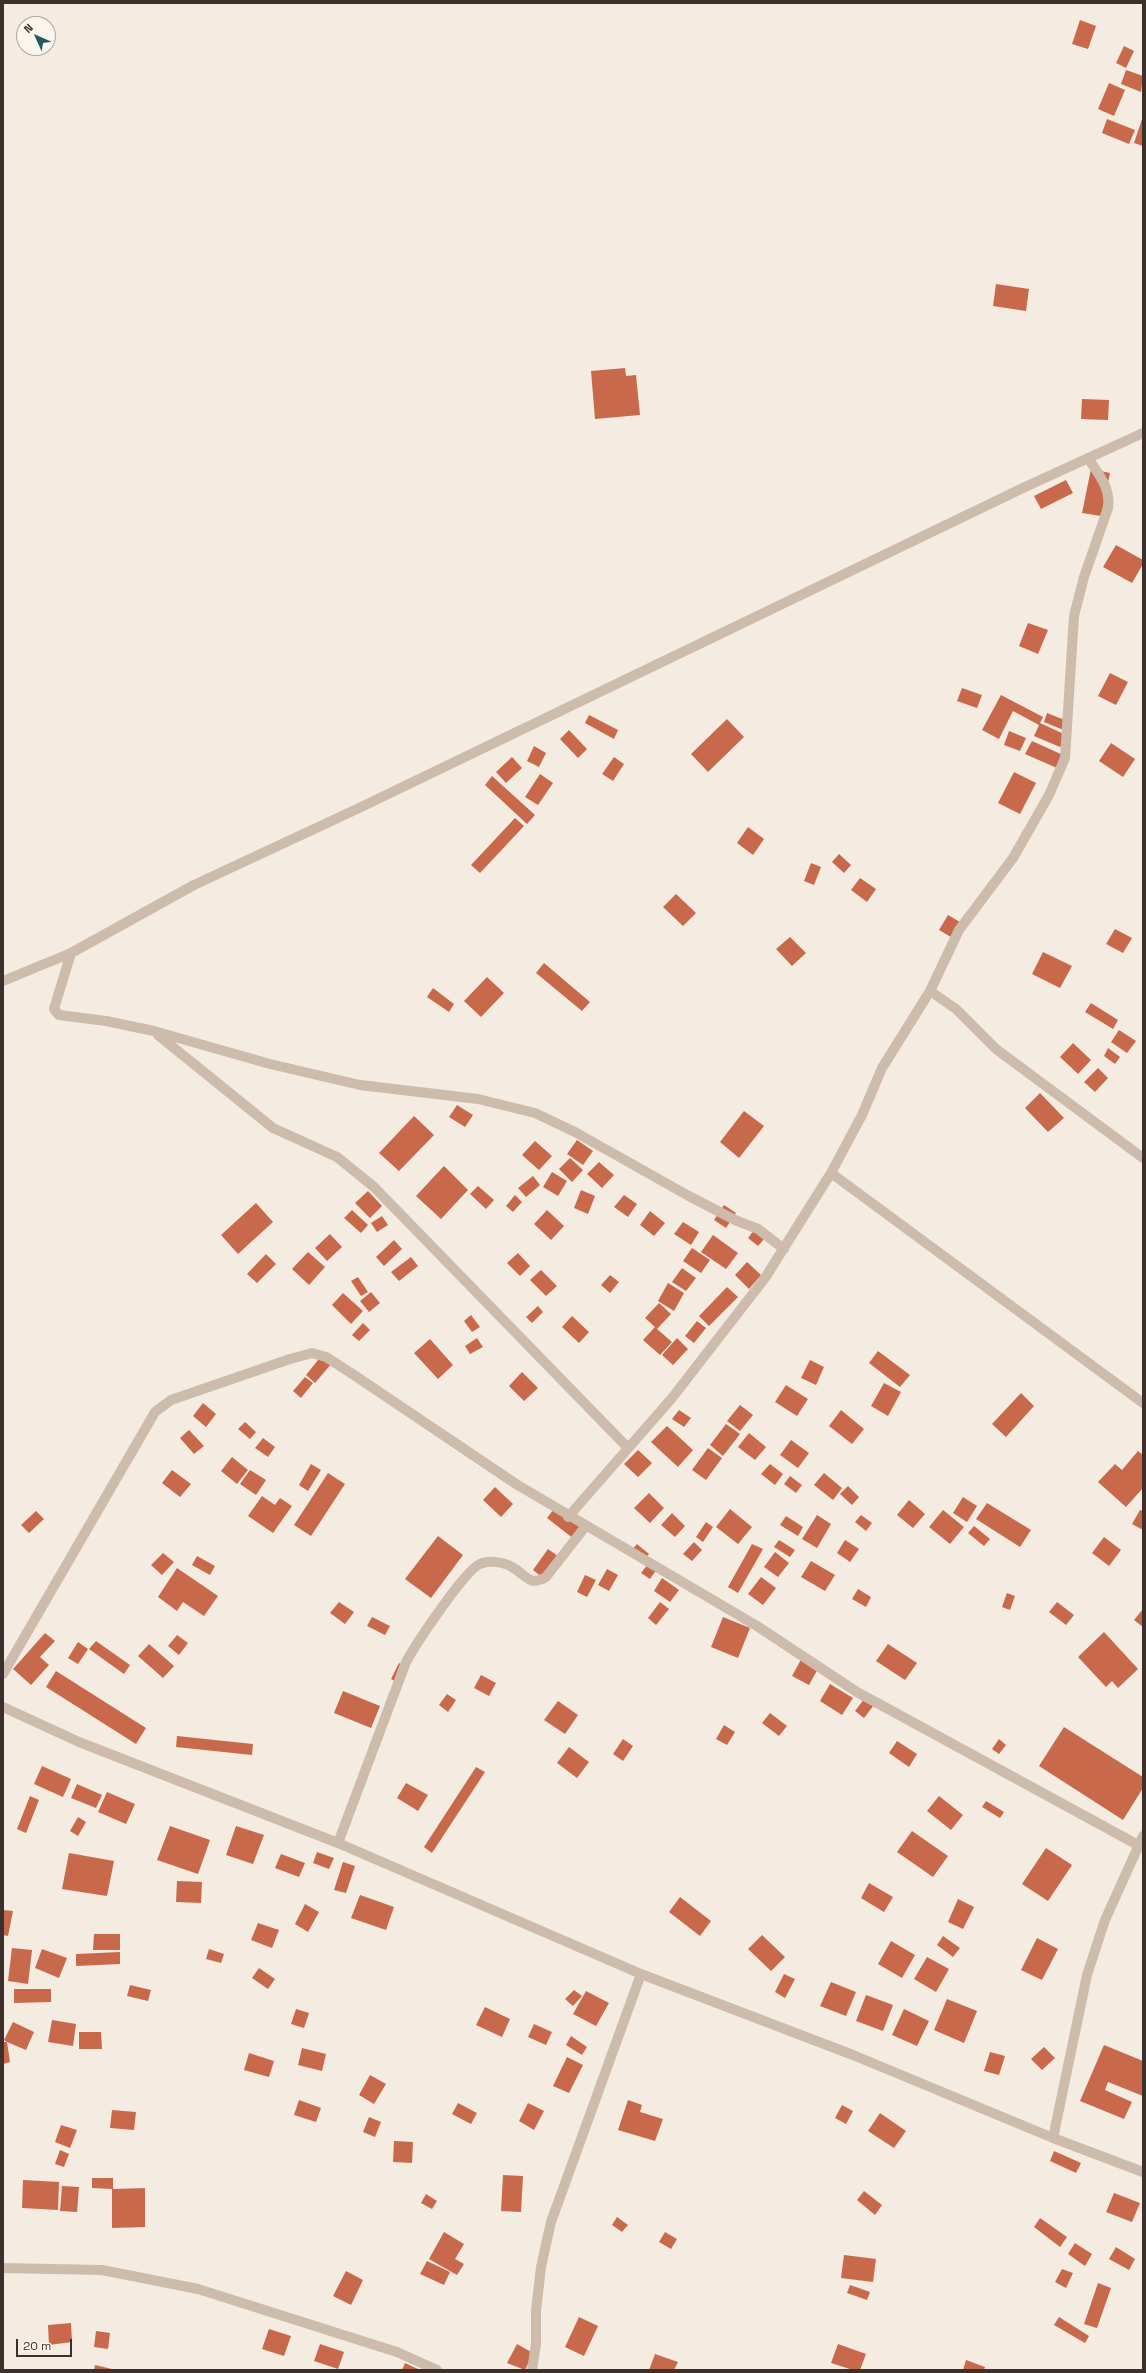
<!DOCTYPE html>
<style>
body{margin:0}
#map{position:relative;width:1146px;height:2373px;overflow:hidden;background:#f4ebe1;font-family:"Space Grotesk",sans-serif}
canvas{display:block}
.frame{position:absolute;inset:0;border:4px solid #3b302b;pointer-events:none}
.north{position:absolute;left:16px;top:16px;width:40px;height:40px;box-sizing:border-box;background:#fbf5ee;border:1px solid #aea6a0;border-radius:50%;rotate:315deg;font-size:11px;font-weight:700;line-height:16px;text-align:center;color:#3b302b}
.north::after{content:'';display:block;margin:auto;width:14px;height:18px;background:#1f5a5e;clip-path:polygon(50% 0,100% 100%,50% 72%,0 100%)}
.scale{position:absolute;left:16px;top:2339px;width:56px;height:18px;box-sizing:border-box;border:2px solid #3b302b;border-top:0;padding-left:5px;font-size:12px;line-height:14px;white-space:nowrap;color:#3b302b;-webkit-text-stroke:3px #fbf5ee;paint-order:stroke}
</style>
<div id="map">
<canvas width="1146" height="2373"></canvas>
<div class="frame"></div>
<div class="north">N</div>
<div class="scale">20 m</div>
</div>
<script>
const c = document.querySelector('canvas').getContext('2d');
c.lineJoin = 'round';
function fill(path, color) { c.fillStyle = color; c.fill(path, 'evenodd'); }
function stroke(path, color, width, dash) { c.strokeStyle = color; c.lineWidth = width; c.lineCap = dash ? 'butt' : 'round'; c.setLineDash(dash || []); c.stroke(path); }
const building = new Path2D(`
 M1080,20L1096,26L1088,49L1072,44Z
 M1124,46L1134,51L1126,68L1116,63Z
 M1126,70L1143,76L1141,92L1121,84Z
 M1109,83L1125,90L1114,116L1098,109Z
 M1143,116V146L1134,143Z
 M1107,119L1135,130L1129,144L1102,133Z
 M996,284L1029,289L1026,311L993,306Z
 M625,368L626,376L636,375L640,415L595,419L591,371Z
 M1082,399L1109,400L1108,420L1081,419Z
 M1091,469L1110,473L1101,516L1082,513Z
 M1066,480L1073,493L1041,509L1034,496Z
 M1116,545L1143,560V564L1132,583L1103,567Z
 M1028,623L1048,630L1038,654L1019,646Z
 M1110,673L1128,682L1116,705L1098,696Z
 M962,688L982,695L977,708L957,701Z
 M1001,695L1043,717L1040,723L1066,735L1060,747L1034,736L1039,725L1013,711L999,739L982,730Z
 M1047,713L1070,722L1066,731L1044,722Z
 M589,715L618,730L614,739L585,723Z
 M727,719L744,737L708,772L691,754Z
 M569,730L587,749L578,758L560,739Z
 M1009,731L1026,738L1020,751L1004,745Z
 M1032,741L1063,755L1057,768L1025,754Z
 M1111,743L1135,759L1123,777L1099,761Z
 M534,746L546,753L539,767L527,761Z
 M512,757L522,768L506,783L496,772Z
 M614,757L624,764L613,781L602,774Z
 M1014,772L1036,783L1020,814L998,803Z
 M540,774L553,783L538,805L525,797Z
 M492,776L535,815L527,824L485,785Z
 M515,818L524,826L480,873L471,865Z
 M748,827L764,839L753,855L737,843Z
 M839,854L851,865L844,873L832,862Z
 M811,863L821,867L814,885L804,881Z
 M860,878L876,889L867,902L851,890Z
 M676,894L696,913L683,926L663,907Z
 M948,915L960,922L951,937L939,930Z
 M1115,929L1132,938L1123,953L1106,944Z
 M790,937L806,953L792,966L776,949Z
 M1043,952L1072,966L1060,988L1032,974Z
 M544,963L590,1002L582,1011L536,973Z
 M487,977L504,993L481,1017L464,1001Z
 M433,988L454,1004L449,1012L427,997Z
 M1091,1003L1118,1020L1113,1029L1085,1012Z
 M1119,1030L1136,1041L1127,1053L1111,1042Z
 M1073,1043L1091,1060L1078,1074L1060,1057Z
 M1108,1048L1120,1057L1115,1064L1104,1056Z
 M1098,1068L1108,1078L1095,1092L1084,1082Z
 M1040,1093L1064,1118L1048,1132L1025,1108Z
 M457,1105L473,1115L465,1127L449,1117Z
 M744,1111L764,1126L739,1158L720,1142Z
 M414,1116L434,1135L399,1171L379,1153Z
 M577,1140L593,1151L583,1165L567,1154Z
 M535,1141L552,1156L539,1170L522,1155Z
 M570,1158L583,1170L572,1182L559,1169Z
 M599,1162L614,1175L602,1188L587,1174Z
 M444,1166L468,1190L441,1219L416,1196Z
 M552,1172L567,1181L558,1196L543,1187Z
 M533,1176L540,1185L526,1197L518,1188Z
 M478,1186L494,1200L486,1209L470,1194Z
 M581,1190L595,1196L588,1214L574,1208Z
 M368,1191L382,1206L370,1218L355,1203Z
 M515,1195L522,1202L513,1212L506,1206Z
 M624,1195L637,1204L628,1217L614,1207Z
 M256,1203L273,1222L238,1254L221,1235Z
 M724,1205L736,1213L726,1228L714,1220Z
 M352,1210L368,1225L361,1233L344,1218Z
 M547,1210L564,1226L551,1240L534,1224Z
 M650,1211L665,1223L654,1236L640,1225Z
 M382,1216L388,1225L377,1232L371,1223Z
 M683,1222L699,1232L691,1245L674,1234Z
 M754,1230L765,1238L758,1246L748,1238Z
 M330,1234L342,1247L327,1261L315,1248Z
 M713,1235L738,1253L726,1269L701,1252Z
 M394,1240L402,1249L384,1266L376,1257Z
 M692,1248L710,1260L701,1273L683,1261Z
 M308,1252L325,1267L309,1285L292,1269Z
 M518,1253L530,1266L520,1276L507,1263Z
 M266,1254L276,1264L257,1283L247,1274Z
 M411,1257L418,1266L399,1281L391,1272Z
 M747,1262L761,1275L749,1289L735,1275Z
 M682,1268L696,1278L686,1291L672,1282Z
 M541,1270L557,1286L546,1296L530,1280Z
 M610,1275L619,1282L610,1293L601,1285Z
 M358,1277L368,1292L361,1296L351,1281Z
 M668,1283L684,1293L674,1311L658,1301Z
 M727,1287L738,1297L709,1326L699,1316Z
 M371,1292L380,1303L369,1312L360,1301Z
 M343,1293L363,1311L351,1324L332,1305Z
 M659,1303L671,1314L657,1329L672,1342L660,1355L643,1340L655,1327L645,1318Z
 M538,1306L543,1312L532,1323L526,1317Z
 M471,1315L480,1327L472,1332L464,1321Z
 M572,1316L589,1332L579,1343L562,1327Z
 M697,1321L706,1328L694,1343L685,1336Z
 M363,1323L370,1330L359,1341L352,1335Z
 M477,1338L483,1347L470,1354L465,1346Z
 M677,1338L688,1349L673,1365L662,1355Z
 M430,1339L453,1365L438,1379L414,1353Z
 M878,1351L910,1375L900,1387L869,1363Z
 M322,1355L332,1363L315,1383L306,1375Z
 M810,1360L824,1367L816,1385L801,1378Z
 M522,1372L538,1388L524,1401L509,1386Z
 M305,1377L313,1383L301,1398L293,1391Z
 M884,1383L901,1392L888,1416L871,1406Z
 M786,1385L808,1399L797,1416L775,1402Z
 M1021,1393L1034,1406L1006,1437L992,1424Z
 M203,1403L216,1414L206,1427L193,1416Z
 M740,1405L753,1415L740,1431L727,1421Z
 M679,1410L691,1418L684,1427L672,1419Z
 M841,1410L864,1429L852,1444L829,1426Z
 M245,1422L256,1432L250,1439L238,1429Z
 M726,1424L740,1434L723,1456L710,1445Z
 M667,1426L693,1450L678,1467L651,1442Z
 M189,1430L204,1446L194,1454L180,1438Z
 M749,1433L766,1447L755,1460L738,1447Z
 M263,1438L275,1447L268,1457L255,1448Z
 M791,1440L809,1453L798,1468L780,1455Z
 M708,1448L722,1458L706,1480L692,1470Z
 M638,1450L652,1463L638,1477L624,1464Z
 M1138,1451L1143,1455V1488L1126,1507L1098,1482L1115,1464L1122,1470Z
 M232,1457L248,1470L237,1484L221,1471Z
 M311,1464L321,1470L308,1491L299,1485Z
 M770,1464L783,1474L775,1485L761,1474Z
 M172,1470L191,1484L180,1497L162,1483Z
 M250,1470L266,1480L256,1495L240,1484Z
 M328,1473L345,1484L311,1536L294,1525Z
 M824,1473L842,1488L833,1500L814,1485Z
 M790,1476L802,1485L796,1493L784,1484Z
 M848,1486L859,1497L852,1505L840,1494Z
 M495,1487L513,1504L501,1517L483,1500Z
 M649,1493L664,1508L650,1523L634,1508Z
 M262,1496L275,1505L280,1498L292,1506L273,1533L248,1516Z
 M963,1497L977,1506L967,1522L953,1513Z
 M909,1500L925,1514L913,1528L897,1515Z
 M987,1503L1031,1530L1020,1547L976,1519Z
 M557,1505L584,1527L574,1539L547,1518Z
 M730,1509L752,1527L738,1544L716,1527Z
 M943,1510L964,1527L950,1544L929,1527Z
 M1140,1510L1143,1511V1530L1132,1524Z
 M36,1511L44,1519L29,1533L21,1525Z
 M672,1513L685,1526L675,1537L661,1525Z
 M817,1515L831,1524L817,1548L802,1539Z
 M861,1515L872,1523L866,1531L855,1522Z
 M786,1516L803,1527L798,1536L780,1525Z
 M706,1522L713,1527L703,1542L696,1537Z
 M974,1526L990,1539L984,1546L968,1533Z
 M438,1536L463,1555L431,1598L405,1579Z
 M1104,1537L1121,1550L1109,1566L1092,1553Z
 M779,1540L795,1550L790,1557L774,1547Z
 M845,1540L859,1549L850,1562L837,1553Z
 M694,1542L702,1550L692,1561L683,1554Z
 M637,1544L649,1554L643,1561L631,1551Z
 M752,1544L763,1549L738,1593L728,1587Z
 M548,1549L559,1557L543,1578L533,1570Z
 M775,1552L789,1563L778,1577L764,1567Z
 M163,1553L174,1562L162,1575L151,1565Z
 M197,1556L215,1566L210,1575L192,1565Z
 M651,1560L659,1566L650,1579L641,1573Z
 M811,1561L835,1575L825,1591L801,1577Z
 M177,1568L218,1596L204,1616L183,1602L177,1611L158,1597Z
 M607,1569L618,1575L609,1591L598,1585Z
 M585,1575L596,1580L587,1597L577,1592Z
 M761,1577L776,1588L763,1605L748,1594Z
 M662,1578L679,1590L670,1602L654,1591Z
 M858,1589L871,1597L866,1607L852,1599Z
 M1007,1593L1015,1596L1010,1610L1002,1607Z
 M339,1602L354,1612L345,1624L330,1613Z
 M660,1602L669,1609L656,1625L648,1618Z
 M1057,1602L1074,1615L1066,1625L1049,1612Z
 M1143,1609V1627L1134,1620Z
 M372,1617L390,1626L385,1635L367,1626Z
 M723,1617L750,1628L738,1658L711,1647Z
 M1104,1632L1138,1669L1118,1688L1112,1681L1106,1687L1078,1657Z
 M45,1633L55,1641L40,1657L49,1665L31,1685L13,1669Z
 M177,1635L188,1643L179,1655L168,1646Z
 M96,1641L130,1665L124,1674L89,1649Z
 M78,1642L88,1649L78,1664L68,1658Z
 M149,1644L174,1666L163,1678L138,1656Z
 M888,1644L917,1663L905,1680L876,1661Z
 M803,1656L820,1665L809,1685L792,1676Z
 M399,1663L408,1668L400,1684L391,1679Z
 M56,1671L146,1728L136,1744L46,1687Z
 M481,1675L496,1683L489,1696L474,1688Z
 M830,1684L853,1698L842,1715L820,1701Z
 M343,1691L380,1706L371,1728L334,1713Z
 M447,1694L456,1700L448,1712L439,1705Z
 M868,1694L877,1701L864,1718L855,1711Z
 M558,1701L578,1715L565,1734L544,1720Z
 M770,1713L787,1726L779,1736L762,1723Z
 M724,1725L735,1732L727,1745L716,1739Z
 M1064,1727L1143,1777V1788L1123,1820L1039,1766Z
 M177,1736L253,1744L252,1755L176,1747Z
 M623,1739L633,1746L623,1761L613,1754Z
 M999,1739L1006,1745L999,1754L992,1749Z
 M897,1741L917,1754L909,1767L889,1753Z
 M569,1747L589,1762L577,1778L557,1763Z
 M42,1766L71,1779L63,1797L34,1784Z
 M476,1767L485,1772L432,1853L424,1847Z
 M406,1783L428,1795L418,1811L397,1798Z
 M77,1784L102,1795L96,1808L71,1798Z
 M107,1792L135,1804L126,1824L98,1812Z
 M30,1796L39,1800L26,1833L17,1829Z
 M939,1796L963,1815L951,1830L927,1811Z
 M986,1801L1004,1812L1000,1818L982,1807Z
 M78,1817L86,1822L78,1836L70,1831Z
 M170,1826L210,1840L198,1874L157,1860Z
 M236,1826L264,1835L253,1864L226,1855Z
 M912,1831L948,1856L933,1877L897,1852Z
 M1046,1848L1072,1865L1048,1901L1022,1884Z
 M317,1852L334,1858L329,1869L313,1863Z
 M69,1853L114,1861L107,1896L62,1889Z
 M281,1854L305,1863L299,1877L275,1868Z
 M343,1862L355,1866L346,1893L334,1890Z
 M177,1881L202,1882L201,1903L176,1902Z
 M869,1883L893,1897L884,1912L861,1898Z
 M360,1895L394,1907L386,1930L351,1918Z
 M680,1897L711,1921L700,1936L669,1912Z
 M958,1899L974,1907L963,1929L948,1922Z
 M305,1904L319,1912L308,1932L295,1924Z
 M3,1910L13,1911L8,1936L3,1935Z
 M258,1923L279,1930L272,1948L251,1940Z
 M94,1934H120V1950H93Z
 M762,1935L785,1957L771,1971L748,1949Z
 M943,1936L960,1948L953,1957L937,1945Z
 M1037,1938L1058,1949L1042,1980L1021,1970Z
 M891,1941L915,1955L902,1978L878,1964Z
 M12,1948L32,1950L28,1984L8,1981Z
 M42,1949L67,1958L59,1978L35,1968Z
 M209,1949L224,1954L221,1963L206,1959Z
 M120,1952V1964L76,1966V1954Z
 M927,1957L949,1969L936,1992L914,1979Z
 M259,1968L275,1979L268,1989L252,1978Z
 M784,1974L795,1979L785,1998L775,1992Z
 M831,1982L856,1992L846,2016L820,2006Z
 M130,1985L151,1990L148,2001L127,1996Z
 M14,1989H51V2002L14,2003Z
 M574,1990L582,1996L573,2006L565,1999Z
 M586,1991L609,2003L596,2026L573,2014Z
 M866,1995L893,2005L883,2031L856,2021Z
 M947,1999L977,2011L964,2043L934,2030Z
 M485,2007L510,2019L502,2037L476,2025Z
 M296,2009L309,2013L304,2028L291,2024Z
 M904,2009L929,2021L917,2046L892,2035Z
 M52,2020L76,2024L73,2046L48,2042Z
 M13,2022L34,2032L26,2050L7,2042L10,2062L3,2064V2042H7L4,2040Z
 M534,2024L552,2032L546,2045L528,2037Z
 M79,2032H101L102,2049H79Z
 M571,2036L587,2047L582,2055L566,2045Z
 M1104,2045L1143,2061V2096L1108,2082L1105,2090L1132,2102L1124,2119L1080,2101Z
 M1044,2047L1055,2058L1042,2070L1031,2059Z
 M302,2048L326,2054L322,2071L298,2065Z
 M990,2052L1005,2056L999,2075L984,2071Z
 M249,2053L274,2061L269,2077L244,2070Z
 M567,2057L583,2065L569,2093L553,2086Z
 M370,2075L386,2084L374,2104L359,2095Z
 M299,2100L321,2108L316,2122L294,2115Z
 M628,2100L642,2105L640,2112L663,2119L655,2141L618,2130Z
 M458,2103L477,2113L471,2124L452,2114Z
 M528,2103L544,2111L534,2130L519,2121Z
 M842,2105L853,2111L846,2124L835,2118Z
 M112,2110L136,2112L134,2130L110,2128Z
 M880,2113L906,2131L894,2148L868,2131Z
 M369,2117L381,2122L375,2137L363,2132Z
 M61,2125L77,2130L70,2148L55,2142Z
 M394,2141L413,2142L412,2163L393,2162Z
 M60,2150L69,2154L64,2167L55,2164Z
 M1054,2151L1081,2163L1076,2173L1050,2161Z
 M503,2175L523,2176L521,2212L501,2211Z
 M92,2178H113V2189L145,2188V2227L112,2228V2189L92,2188Z
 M23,2180L59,2182L58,2210L22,2208Z
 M62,2186L79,2187L77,2212L60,2211Z
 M864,2191L882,2205L875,2215L857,2200Z
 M1114,2193L1140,2203L1132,2222L1106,2212Z
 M426,2194L437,2201L432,2209L421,2203Z
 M617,2217L628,2225L622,2232L612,2225Z
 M1040,2218L1067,2237L1060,2247L1034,2227Z
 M444,2232L464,2244L455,2259L464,2264L457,2275L429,2259Z
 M665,2232L677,2239L671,2249L659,2242Z
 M1075,2243L1092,2254L1085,2266L1068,2254Z
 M1116,2247L1135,2259L1129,2270L1109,2259Z
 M844,2255L876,2259L873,2282L841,2278Z
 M427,2261L450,2272L444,2285L420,2274Z
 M1062,2269L1073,2273L1066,2288L1055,2282Z
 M346,2271L363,2280L351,2305L333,2296Z
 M1098,2283L1111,2288L1097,2328L1084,2324Z
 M850,2285L870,2292L867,2300L847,2293Z
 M579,2317L598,2326L584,2356L565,2347Z
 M1059,2317L1089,2336L1085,2343L1054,2325Z
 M71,2323L72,2342L49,2345L48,2325Z
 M269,2329L291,2336L284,2356L262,2349Z
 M96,2331L110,2333L108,2349L94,2347Z
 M320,2344L344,2352L338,2369L314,2361Z
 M517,2344L533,2353L525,2370L507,2363Z
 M838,2344L866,2354L860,2370H853L831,2363Z
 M655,2354L678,2362L674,2370H649Z
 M966,2360L985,2367L984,2370H963Z
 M405,2363L420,2370H402Z
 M95,2365L112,2369V2370H94Z`);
const minor = new Path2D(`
 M71,953L54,1009L59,1015L106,1021L154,1031L270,1064L360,1085L478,1099L535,1113L575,1132L687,1195L735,1220L758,1229L784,1249
 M3,981L71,953L194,885L357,809L1025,487L1143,433
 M930,991L956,1009L996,1049L1143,1158
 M158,1035L273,1128L337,1157L374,1187L628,1448
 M831,1173L1143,1403
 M568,1517L672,1398L765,1278L831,1173L862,1115L882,1068L930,991L959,930L1013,858L1049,795L1065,758L1074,616L1084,577L1108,508C1111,488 1099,475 1088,458
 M3,1674L155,1412L171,1400L290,1359L312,1353L326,1357L351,1373L516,1484L757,1626L857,1692L1138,1845
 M3,1707L79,1742L338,1843L641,1974L853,2055L1053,2138L1143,2172
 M338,1843L406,1662C416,1644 464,1571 480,1564C488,1560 504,1562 512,1567C527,1575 529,1587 546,1577L585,1527
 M1053,2138L1087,1975L1105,1920L1143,1836
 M3,2268L102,2270L198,2289L397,2352L437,2370
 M532,2370L536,2344V2311L541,2267L551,2222L641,1974`);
fill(building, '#c8694b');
stroke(minor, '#cdbbac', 10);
</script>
